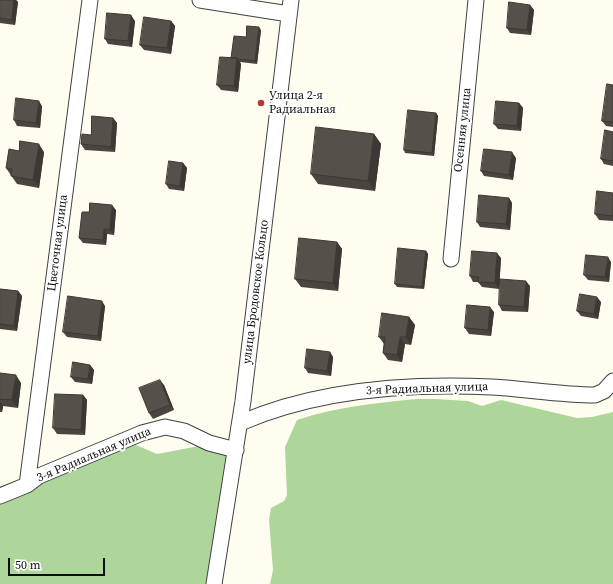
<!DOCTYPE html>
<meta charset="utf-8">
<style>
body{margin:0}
#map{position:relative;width:613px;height:584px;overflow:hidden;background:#fefdef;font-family:"Source Serif 4",serif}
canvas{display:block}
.scale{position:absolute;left:8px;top:558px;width:97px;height:18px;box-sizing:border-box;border:2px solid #0d0d0d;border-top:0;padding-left:5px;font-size:12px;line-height:14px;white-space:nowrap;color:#0d0d0d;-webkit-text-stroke:3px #fff;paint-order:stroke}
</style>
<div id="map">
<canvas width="613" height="584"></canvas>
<div class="scale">50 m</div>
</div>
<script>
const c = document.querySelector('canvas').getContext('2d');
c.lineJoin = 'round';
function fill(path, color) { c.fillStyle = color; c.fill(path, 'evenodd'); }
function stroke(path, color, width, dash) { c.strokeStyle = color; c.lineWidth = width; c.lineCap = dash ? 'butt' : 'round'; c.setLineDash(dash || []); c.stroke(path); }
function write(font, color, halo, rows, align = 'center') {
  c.font = font + ' "Source Serif 4",serif'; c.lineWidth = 4; c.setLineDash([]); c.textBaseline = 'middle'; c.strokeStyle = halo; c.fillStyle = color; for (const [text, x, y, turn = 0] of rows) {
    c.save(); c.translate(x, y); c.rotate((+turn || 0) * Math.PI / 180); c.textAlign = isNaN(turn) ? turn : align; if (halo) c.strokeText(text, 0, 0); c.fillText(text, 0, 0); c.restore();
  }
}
const forest = new Path2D(`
 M416,399H435L468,401L482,406L501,400L577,418L592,417L613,412V584H270L273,570L269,520L271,508L284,501L287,495L285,447L297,420C336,407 375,403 416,399Z
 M134,444L157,454L199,446L229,452L209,584H0V504L34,490L37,482Z`);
const street = new Path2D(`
 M200,0L289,14
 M451,259L476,0
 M240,423C318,389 408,383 492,387C527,389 561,395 595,395L604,391L613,381
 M27,485L90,0
 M0,496L27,485L39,476L142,433L165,427L184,431L209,443L236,450
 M214,584L243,401L291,0`);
const wall = new Path2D(`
 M0,0H16L18,2L15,25L0,23Z
 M530,5L534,10L531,35L510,33L507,28Z
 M135,21L132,47L108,44L105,39Z
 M171,21L175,26L171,54L144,50L140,45Z
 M261,30L257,64L240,62L241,64L238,92L221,90L217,85L231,58L246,37Z
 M613,85V127L606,126L602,121Z
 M519,103L523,108L521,131L498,129L494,124Z
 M42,106L40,128L17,126L14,120Z
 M436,113L438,116L434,156L405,153L404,150Z
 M113,118L117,123L115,152L85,150L81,144L91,135Z
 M613,132V166L604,164L601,159Z
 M374,134L381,144L375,191L318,184L311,174Z
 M19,151L44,152L39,188L17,184L6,168Z
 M516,158L513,180L484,176L481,171Z
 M183,163L187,168L184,191L169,189L166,184Z
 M613,193V221L599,220L595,214Z
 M509,198L512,203L510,230L480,227L477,222Z
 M116,210L114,235L107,234L106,245L83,243L79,238L89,212Z
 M337,242L342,249L338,291L301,287L295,279Z
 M426,251L428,254L424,289L397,287L395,284Z
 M501,258L499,289L482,287L478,282H473L470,276Z
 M611,262L609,282L588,280L584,275Z
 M530,286L528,312L502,311L499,305Z
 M0,289L18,291L22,296L17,331L0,329Z
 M601,302L598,319L581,316L577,311Z
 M105,306L101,341L67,337L63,332Z
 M494,312L491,336L469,334L465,328Z
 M409,317L415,325L411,345L405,344L402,362L388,360L383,353L384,344L379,337Z
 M330,352L333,357L331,376L308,373L305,368Z
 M90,365L94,370L92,384L75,382L71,377Z
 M0,373L21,383L18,408L3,406L2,412H0Z
 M164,385L174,410L153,419L149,413Z
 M83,395L87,400L85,435L57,434L53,428Z`);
const shadedWall = new Path2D(`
 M14,0H16L18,2L15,25L12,20Z
 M530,5L534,10L531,35L527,30Z
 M131,15L135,21L132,47L128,41Z
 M171,21L175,26L171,54L167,48Z
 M259,27L261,30L257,64L255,61Z
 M237,58L241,64L238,92L234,86Z
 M39,101L42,106L40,128L36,123Z
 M519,103L523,108L521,131L517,126Z
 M436,113L438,116L434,156L432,153Z
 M113,118L117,123L115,152L111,147Z
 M374,134L381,144L375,191L368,181Z
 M39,144L44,152L39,188L33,180Z
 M512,152L516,158L513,180L509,175Z
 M183,163L187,168L184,191L180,186Z
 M509,198L512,203L510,230L506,224Z
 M112,205L116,210L114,235L110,230Z
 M104,229L107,234L106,245L103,240Z
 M337,242L342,249L338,291L333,283Z
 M426,251L428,254L424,289L422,287Z
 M497,253L501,258L499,289L495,283Z
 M608,257L611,262L609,282L605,277Z
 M526,281L530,286L528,312L524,307Z
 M18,291L22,296L17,331L14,326Z
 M597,297L601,302L598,319L594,314Z
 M102,301L105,306L101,341L98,336Z
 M490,307L494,312L491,336L488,330Z
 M409,317L415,325L411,345L406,337Z
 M400,337L405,344L402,362L397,355Z
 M330,352L333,357L331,376L327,371Z
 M90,365L94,370L92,384L88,379Z
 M16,375L21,383L18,408L12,400Z
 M160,380L164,385L174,410L170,405Z
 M83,395L87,400L85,435L81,430Z
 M0,402L3,406L2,412L0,409Z`);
const building = new Path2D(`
 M0,0H14L12,20L0,18Z
 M509,2L530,5L527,30L507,28Z
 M107,13L131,15L128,41L105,39Z
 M144,17L171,21L167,48L140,45Z
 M247,26L259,27L255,61L237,59V58H231L234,36L246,37Z
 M220,57L237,58L234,86L217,85Z
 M607,84L613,85V122L602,121Z
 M16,98L39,101L36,123L14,120Z
 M496,101L519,103L517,126L494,124Z
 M408,110L436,113L432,153L404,150Z
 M92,116L113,118L111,147L81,144L82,134L91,135Z
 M316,127L374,134L368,181L311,174Z
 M605,130L613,132V161L601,159Z
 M20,141L39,144L33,180L11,176L12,169L6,168L9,149L19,151Z
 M484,149L512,152L509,175L481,171Z
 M169,161L183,163L180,186L166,184Z
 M597,191L613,193V216L595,214Z
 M479,195L509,198L506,224L477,222Z
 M90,203L112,205L110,230L104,229L103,240L79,238L82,212H89Z
 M299,238L337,242L333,283L295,279Z
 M398,248L426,251L422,287L395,284Z
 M472,251L497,253L495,283L478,282L479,277L470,276Z
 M586,255L608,257L605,277L584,275Z
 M500,279L526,281L524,307L499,305Z
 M0,289L18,291L14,326L0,324Z
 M580,294L597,297L594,314L577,311Z
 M68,296L102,301L98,336L63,332Z
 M467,305L490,307L488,330L465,328Z
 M382,313L409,317L406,337H400L397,355L383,353L385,337H379Z
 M307,349L330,352L327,371L305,368Z
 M73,362L90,365L88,379L71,377Z
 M0,373L16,375L12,400L0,399Z
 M160,380L170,405L149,413L139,388Z
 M55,394L83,395L81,430L53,428Z`);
const markers = [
 [261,103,4,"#b5392e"]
];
const poiNames = [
 ["Улица 2-я",269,96],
 ["Радиальная",269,110]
];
const streetNames = [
 ["Осенняя улица",463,130,-84],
 ["Цветочная улица",58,243,-83],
 ["улица Бродовское Кольцо",256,292,-83],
 ["3-я Радиальная улица",427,389,-2],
 ["3-я Радиальная улица",94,455,-23]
];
fill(forest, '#aed69b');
stroke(street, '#404040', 17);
stroke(street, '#fff', 15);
fill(wall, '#494540');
fill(shadedWall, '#3c3834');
fill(building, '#55504a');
stroke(building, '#3c3834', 1);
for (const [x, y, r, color] of markers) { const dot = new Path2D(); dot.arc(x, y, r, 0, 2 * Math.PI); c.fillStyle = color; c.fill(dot); stroke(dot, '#fff', 1.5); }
write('12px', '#0d0d0d', '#fff', poiNames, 'left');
write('12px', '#0d0d0d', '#fff', streetNames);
</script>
